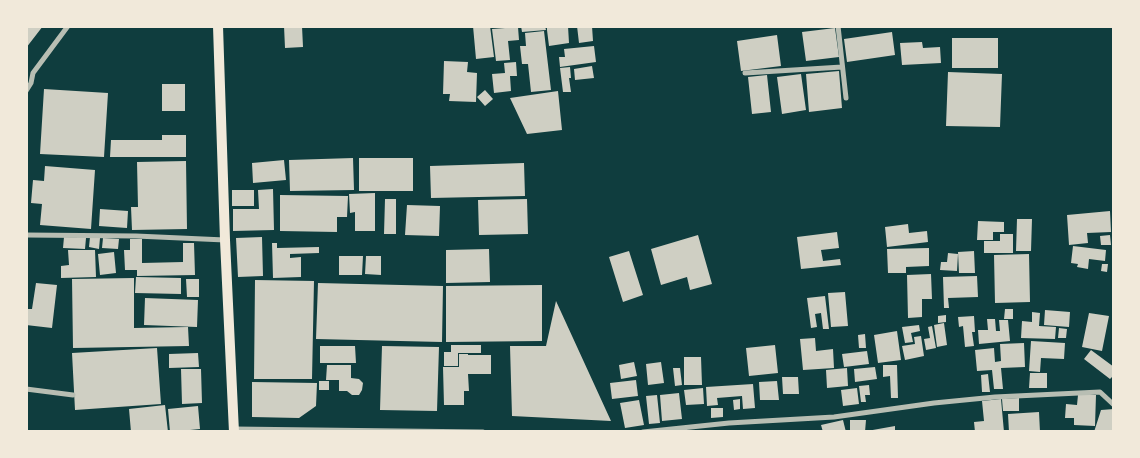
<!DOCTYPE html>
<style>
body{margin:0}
#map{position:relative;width:1140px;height:458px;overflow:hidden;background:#0f3d3e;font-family:Figtree,sans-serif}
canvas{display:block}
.frame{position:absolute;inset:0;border:28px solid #f1e9da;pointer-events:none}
</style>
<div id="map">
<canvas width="1140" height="458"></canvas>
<div class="frame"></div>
</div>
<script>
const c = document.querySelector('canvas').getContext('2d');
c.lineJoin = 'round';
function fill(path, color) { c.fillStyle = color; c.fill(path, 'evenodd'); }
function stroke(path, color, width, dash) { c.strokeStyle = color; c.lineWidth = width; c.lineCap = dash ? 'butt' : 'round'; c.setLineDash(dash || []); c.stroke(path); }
const building = new Path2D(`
 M26,26H43L26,48Z
 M284,26H302L303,47L285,48Z
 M473,26H490L494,57L476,59Z
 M521,26H545L546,30L522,32Z
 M547,26H568L569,43L549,46L547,30H549H547Z
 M577,26H592L593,41L579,43Z
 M518,27L519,40L508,41L510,60L496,61L492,29Z
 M835,28L839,57L806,61L802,32Z
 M544,31L551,90L531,92L528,64H522L520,46H526L525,33Z
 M892,32L895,55L847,62L844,39Z
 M777,35L781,66L741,71L737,41Z
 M952,38H998V68H952Z
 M922,42L923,48L940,47L941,63L902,65L900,43Z
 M594,46L596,62L560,67L559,57H565L564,49Z
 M444,61L468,62L467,72L477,73L476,102L449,101L450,94H443Z
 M516,62L517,76H510L511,91L494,93L492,74L505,73L504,63Z
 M592,66L594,78L575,80L574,69Z
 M570,67L571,78H569L571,92H563L560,68Z
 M839,71L842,108L809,112L806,74Z
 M948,72L1002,74L1000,127L946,126Z
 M801,74L806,110L782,114L777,77Z
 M767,75L771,112L752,114L748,77Z
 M162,84H185V111H162Z
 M44,89L108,93L104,157L40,154Z
 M485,90L493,99L485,106L477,97Z
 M558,91L562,130L527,134L510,98Z
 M162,135H186V157H110L111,140H162Z
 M353,158L354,190L290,191L289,160Z
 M359,158H413V191H359Z
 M284,160L286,180L253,183L252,163Z
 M186,161L187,229L132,230L131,207H138L137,162Z
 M524,163L525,196L431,198L430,166Z
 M45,166L95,170L91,229L40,225L42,204L31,203L33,180L44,181Z
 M273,189L274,230L233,231V209H259L258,190Z
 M232,190H254V206H232Z
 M375,193V231H355V212L350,213L349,194Z
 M280,195L348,196L347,217H337V232L280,231Z
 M385,199H396V234H384Z
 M527,199L528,234L479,235L478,200Z
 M407,205L440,206L439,236L405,235Z
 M100,209L128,211L127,228L99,226Z
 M1110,211L1111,232L1087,233L1088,243L1069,245L1067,215Z
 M1017,219H1032L1031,251H1016Z
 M978,221L1004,222V232H993V240H977Z
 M908,224L909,233L927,231L928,242L887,247L885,227Z
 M837,232L839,248L821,250L823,261L840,259L841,265L801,269L797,237Z
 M1000,234H1013V253H984V241H1000Z
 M698,235L712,284L690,290L687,277L661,285L651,249Z
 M1110,235L1111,245H1101L1100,236Z
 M64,237L86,238L85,249L63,248Z
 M90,237L100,238L99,249L89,247Z
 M262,237L263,276L238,277L236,238Z
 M103,238L119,239L118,249L102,248Z
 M130,239H142V263L183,262V243H194L195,275L137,276V270H125L124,250H130Z
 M272,243H277V248L319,247V253L290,254V258L301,257V277L273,278Z
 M1073,246L1106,250L1105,261L1089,259L1088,269L1077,267L1078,264L1071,263Z
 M929,248V266L906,267V273H888L887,249Z
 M489,249L490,282L446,283V250Z
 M68,250H95L96,277L61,278V266L69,265Z
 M629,251L643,295L623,302L609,257Z
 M974,251L975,273H959L958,252Z
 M114,252L116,273L100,275L98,254Z
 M948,253L958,254L957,271L940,270L941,262H947Z
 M1029,254L1030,302L995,303L994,255Z
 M339,256H363L362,275H339Z
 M366,256H381V275L365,274Z
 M1102,264H1108L1107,272L1101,271Z
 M931,274L932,299H922V317L908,318L907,275Z
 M977,276L978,297L948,298L949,308H944L943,277Z
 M136,277L181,278V294L135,293Z
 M134,278V328L188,327L189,346L73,348L72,279Z
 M186,279H199V297H187Z
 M255,280L314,281L312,379H254Z
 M36,283L57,285L52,328L26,325V309H32Z
 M318,283L443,286L442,342L316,339Z
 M542,285V341L446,342V286Z
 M845,292L848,326L831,327L828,293Z
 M825,296L829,329H823L821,313L815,314L817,327L811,328L807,298Z
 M145,298L198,300L197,327L144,325Z
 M556,301L611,421L512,416L510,346H546Z
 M1005,309H1013V319H1004Z
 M1045,310L1070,312L1069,327L1044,325Z
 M1032,312L1040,313L1039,326L1056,327L1055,339L1021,338L1022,321L1032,322Z
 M1089,313L1109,316L1102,351L1082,347Z
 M946,315V322L938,323V316Z
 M974,316L975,332H972L974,346L965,347L963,326L959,327L958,317Z
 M987,319H995L996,331H1000L999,320H1008L1010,341L979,344L978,330H988Z
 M944,323L947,345L937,347L934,325Z
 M919,325L920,331L911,333L913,342L905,343L902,327Z
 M932,326L936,348L926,350L924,339L930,338L928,327Z
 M1059,328L1067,329L1066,338H1058Z
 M897,331L901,360L878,363L874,335Z
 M865,334L866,348H859L858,335Z
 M921,336L924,356L905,360L902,346L915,344L914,337Z
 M815,338L816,351L833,349L834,368L803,370L800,339Z
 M1031,341L1065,343L1064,359L1041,358L1040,372L1029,371Z
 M1024,343L1025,367L1001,368L1003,389H994L992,370L977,371L975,350L994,348L995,362L1001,361L1000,344Z
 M451,345H481V353H458V366H444V352H451Z
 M775,345L778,373L749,376L746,348Z
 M320,346H355L356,363H320Z
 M382,346L439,347L437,411L380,410Z
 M157,348L161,404L75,410L72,353Z
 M1091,350L1114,367V375L1110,379L1084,359Z
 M867,351L869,364L844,367L842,354Z
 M198,353L199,367L169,368V354Z
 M459,354H468V365V355H491V374H468L469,391H464V405H444L443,367H459Z
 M684,357H701L702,385H684Z
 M634,362L637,376L621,379L619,365Z
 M661,362L664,383L648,385L646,364Z
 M327,365H351V378L359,379L363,383L362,390L359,395H352L347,391H339V380H326Z
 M883,365H897L898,398H891L890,376L883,377Z
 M875,367L877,379L855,382L854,369Z
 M673,368H680L682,385L675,386Z
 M847,368L848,386L827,388L826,370Z
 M181,369H201L202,403L182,404Z
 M1030,373H1047V388H1029Z
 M988,374L990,392H982L981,375Z
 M782,377H798L799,394H783Z
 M636,380L638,396L612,399L610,383Z
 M319,381H329V390H319Z
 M777,381L779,400H760L759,382Z
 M252,382L317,383L316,406L299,418L252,417Z
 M753,384L755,408L743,409L742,396L717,398L718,405L707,406L706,387Z
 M869,385L870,395H865L866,402H861L859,386Z
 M703,388L704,404L686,405L684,390Z
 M857,388L859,404L843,406L841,390Z
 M679,393L682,419L662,421L660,395Z
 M657,395L660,423L649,424L646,396Z
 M1078,395H1096L1095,426L1074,425V418H1065L1066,404L1077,405Z
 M1019,398V411H1003L1002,399Z
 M740,399V409L734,410L733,400Z
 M1001,399L1004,432H975L974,422L984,421L982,401Z
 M639,400L644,425L625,428L620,403Z
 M165,405L168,432H131L129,409Z
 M198,406L200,429L170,432L168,409Z
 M711,408H723V417L711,418Z
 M1114,409V432H1094L1101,410Z
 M1039,412L1040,432H1009L1008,414Z
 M843,420L846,432H823L821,425Z
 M850,420H866L865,432H850Z
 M895,426V432H867V431Z`);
const minor = new Path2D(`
 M838,26L846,98
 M745,73L842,67
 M26,91L31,83L33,73L68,26
 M26,235L136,236L225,240
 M26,389L73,395
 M234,429L483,432
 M643,432L729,423L834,417L934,403L995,397L1100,392L1114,405`);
const secondary = new Path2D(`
 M218,26L225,240L234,432`);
fill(building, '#cfcfc3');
stroke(minor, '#b8beb3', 5);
stroke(secondary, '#f1e9da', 10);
</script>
